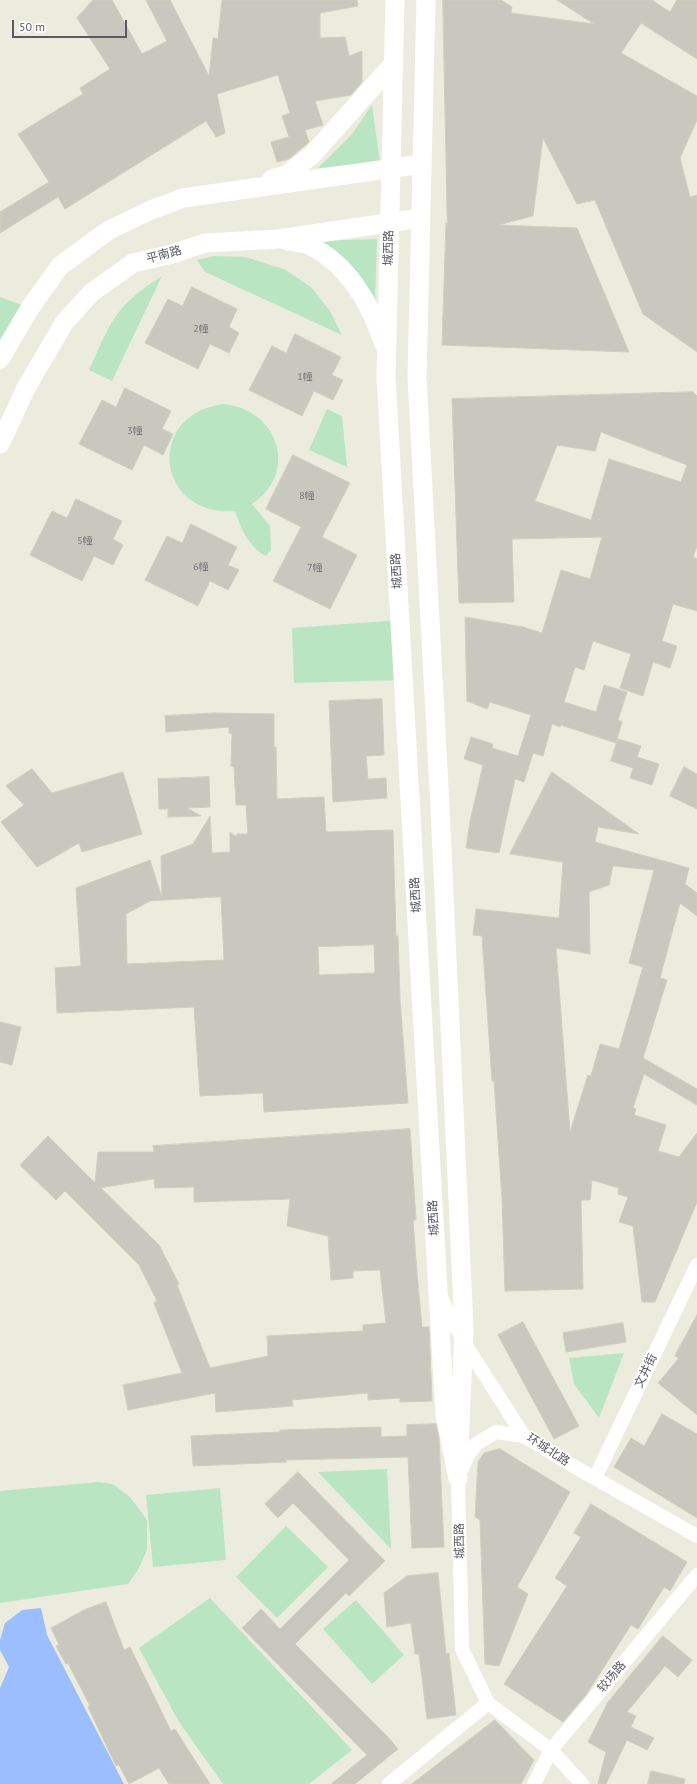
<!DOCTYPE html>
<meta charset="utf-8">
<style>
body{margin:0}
#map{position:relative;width:697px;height:1784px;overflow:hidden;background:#ececde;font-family:"PT Sans",sans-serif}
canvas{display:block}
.scale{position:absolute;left:12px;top:20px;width:115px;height:18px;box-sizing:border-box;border:2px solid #585a60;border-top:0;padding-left:5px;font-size:12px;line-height:14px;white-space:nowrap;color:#585a60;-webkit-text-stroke:3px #fff;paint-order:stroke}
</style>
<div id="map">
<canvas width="697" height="1784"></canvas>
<div class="scale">50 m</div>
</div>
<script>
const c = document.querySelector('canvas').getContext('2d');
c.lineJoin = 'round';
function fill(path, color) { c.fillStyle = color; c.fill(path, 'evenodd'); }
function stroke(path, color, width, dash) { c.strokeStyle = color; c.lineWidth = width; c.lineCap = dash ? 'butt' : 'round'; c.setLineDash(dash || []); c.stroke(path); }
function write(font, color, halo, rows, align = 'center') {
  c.font = font + ' "PT Sans","Noto Sans SC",sans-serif'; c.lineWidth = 3.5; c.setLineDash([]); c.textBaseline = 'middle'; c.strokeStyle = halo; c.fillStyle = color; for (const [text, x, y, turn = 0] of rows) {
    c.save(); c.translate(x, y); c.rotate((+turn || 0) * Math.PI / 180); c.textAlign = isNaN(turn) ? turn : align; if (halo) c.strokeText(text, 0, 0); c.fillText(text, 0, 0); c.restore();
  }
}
const green = new Path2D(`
 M372,105L380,162L318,168L352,134Z
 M377,239L375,301L359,274L343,258L316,241Z
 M214,256L246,257L286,270L312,288L330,311L342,335L205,272L197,260Z
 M162,276L112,381L89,370C99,349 107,325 123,307C134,295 148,285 162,276Z
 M0,297L30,308L0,359Z
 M224,404C279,410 299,473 252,504L270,526L271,550L266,556C249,547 241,529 235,511C155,517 145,413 224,404Z
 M327,409L342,416L347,467L309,450Z
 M400,620L403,680L294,683L292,628Z
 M624,1353L599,1418L574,1384L569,1358Z
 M387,1469L391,1549L318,1472Z
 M99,1482L113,1484L130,1497L147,1520V1550L138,1570L128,1584L0,1603V1491Z
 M220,1488L226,1560L153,1567L146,1495Z
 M286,1526L328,1567L277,1618L236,1577Z
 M210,1598L352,1750L309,1784H223L179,1722L139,1648Z
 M356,1600L404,1655L372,1684L323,1629Z`);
const water = new Path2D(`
 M41,1608L47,1635L124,1784H0V1688L9,1667L0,1650V1640L5,1623L22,1610Z`);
const building = new Path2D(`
 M93,0H112L142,54L167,41L146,0H170L209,76L213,38L218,39L222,0H357L358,6L320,13V38L345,37L349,56L362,51V82L351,95L315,101L323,125L305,130L309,142L289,159L277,162L271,142L289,137L282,116L290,113L278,75L217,94L225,133L216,137L206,121L65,209L58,197L0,233V212L49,182L18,134L83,94L80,88L110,69L77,18Z
 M443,0H501L512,7L511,13L594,24L557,0H652L670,12L677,0H697V59L641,23L621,53L697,96V120L680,158L690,197L697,195V352L643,314L595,200L577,204L543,138L533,216L498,225L577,228L629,352L442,345L446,223H447Z
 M192,287L237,309L229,327L239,333L229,353L210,344L198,369L145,343L168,299L182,306Z
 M295,334L341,357L332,375L343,380L333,400L314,391L302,416L249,390L272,346L286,353Z
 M125,388L171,411L162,429L173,434L163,455L144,445L132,470L79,444L102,400L116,407Z
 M693,392L697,396V546L693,557L697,559V611L673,604L662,641L677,646L670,668L653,662L643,696L620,688L631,654L593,641L584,670L575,667L564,702L596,712L604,685L627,692L618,720L622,722L616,743L561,725L560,727L552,724L543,756L533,753L524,782L515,779L499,853L466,848L470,821L483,765L464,759L471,737L493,744L492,748L518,756L531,715L490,702L487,709L467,701L465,617L523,627L542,633L561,570L590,579L602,537L512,539L514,602L459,603L452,399ZM601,432L687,465L681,482L609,459L591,520L535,501L557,445L595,451Z
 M293,455L350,483L322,537L357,555L330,609L273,581L301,527L266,509Z
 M76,499L122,521L113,539L123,545L113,565L94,556L82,581L30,555L52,511L67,518Z
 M191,524L237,547L228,565L239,570L228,590L210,581L198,606L145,580L167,536L182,543Z
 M382,699L384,755L366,756L368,779L386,778L387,798L333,802L329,701Z
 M214,713L274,714V747H276L277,799L324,797L326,832L393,830L396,936H398L400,999L408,1103L264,1112L263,1093L200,1096L194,1007L57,1013L55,968L81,966L76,888L150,860L162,898L161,856L193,844L210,816L212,853L230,852V832L237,837V834H248L246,805H236L234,767L231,766L232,734L229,733V727L166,732L165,716ZM221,897L224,960L127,964L126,914L150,901ZM374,945L375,973L319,975L318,947Z
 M618,739L641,746L637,757L659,764L652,785L630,778L633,768L611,761Z
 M684,767L697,774V809L670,796Z
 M32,769L52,793L123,772L142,834L82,852L79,843L37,867L1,822L24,805L6,786Z
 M552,772L639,834L598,827L595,842L689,868L685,884L697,893V916L680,903L660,978L667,980L643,1058L697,1089V1105L644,1074L633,1108L636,1109L634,1115L666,1125L658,1151L679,1157L697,1133V1202L655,1302H642L633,1226L619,1222L628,1197L618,1194L619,1188L592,1180L590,1200H581L583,1289L505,1291L502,1199L494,1081H492L482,936L473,935L476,909L559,918L563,862L510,854ZM613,866L654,870L629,963L643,967L619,1049L600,1044L591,1076L588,1075L570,1132L556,948L590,954L589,892L609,885Z
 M209,777L210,807L187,808L201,816L168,817V809H159L158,779Z
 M0,1022L21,1027L12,1065L0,1062Z
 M410,1129L416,1220H413L417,1273L422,1327H429L432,1401L400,1402V1398L368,1400V1393L292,1400L293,1406L216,1412L215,1393L128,1410L123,1385L182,1373L154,1303L157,1301L139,1265L65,1191L56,1200L20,1165L48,1136L95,1183L98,1152H154L153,1146ZM154,1179L155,1188L194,1187V1202L290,1199L287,1226L328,1236L331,1280L353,1278V1271L380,1270L386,1323L363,1325V1331L267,1336L268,1356L210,1368L177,1285L179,1284L159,1245L101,1188Z
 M697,1315V1415L658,1383L679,1358L675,1356Z
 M523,1322L579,1426L554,1439L498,1335Z
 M623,1323L626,1342L566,1352L563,1333Z
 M662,1414L697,1434V1518L614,1467L631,1438L644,1446Z
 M436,1424L439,1438L444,1547L412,1548L408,1457L285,1460L287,1462L193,1466L191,1436L280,1432V1430L381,1427V1437L407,1436V1425Z
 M500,1449L570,1492L517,1587L528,1594L499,1666L485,1664L480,1520L475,1517L478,1462L484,1453Z
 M298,1472L385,1561L349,1596L346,1593L295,1644L388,1737L398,1749L355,1784H331L367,1755L242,1628L261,1609L280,1629L349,1560L293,1503L278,1518L265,1504Z
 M591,1504L687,1562L670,1591L664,1587L638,1629L631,1625L586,1695L563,1722L504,1684L567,1586L555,1578L581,1537L574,1533Z
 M438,1573L446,1654L449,1653L456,1715L427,1719L419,1654H415L411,1623L387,1627L384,1593L407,1576Z
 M106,1602L124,1650L130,1647L171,1731L175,1729L210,1784H169L159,1768L129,1784L119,1765L116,1766L88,1707L90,1706L68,1663L66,1664L56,1646L59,1645L51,1628L84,1610Z
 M663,1636L692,1660L678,1677L665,1666L627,1712L636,1716L631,1727L654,1738L647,1750L627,1740L606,1784H598L606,1752L588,1742L608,1702Z
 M495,1720L534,1760L521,1784H412Z
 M651,1771L685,1779L684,1784H648Z`);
const street = new Path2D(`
 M441,1297L450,1317L470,1352L524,1436L575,1467L697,1536
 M524,1436L496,1432L476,1444L467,1457L458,1478L462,1649L488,1703L551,1750L582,1784
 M595,1478L697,1265
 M389,1784L488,1703
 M534,1784L551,1750L697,1575`);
const secondary = new Path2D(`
 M395,0L386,377L445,1414L458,1478
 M426,0L417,377L440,807L464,1329L459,1449
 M272,179L286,175L312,155L394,63
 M288,241C295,242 303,243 309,245C349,265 370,303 384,344
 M0,359L30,308L60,266L109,230L151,210L183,198L422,164
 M0,444L26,388L64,323L91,293L133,263L172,254L205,243L279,239L421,218`);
const numberNames = [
 ["2幢",201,329],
 ["1幢",305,377],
 ["3幢",135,431],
 ["8幢",307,496],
 ["5幢",85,541],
 ["6幢",201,567],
 ["7幢",315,568]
];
const streetNames = [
 ["城西路",389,248,-89],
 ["平南路",164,255,-15],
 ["城西路",397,571,-93],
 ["城西路",416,895,-93],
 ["城西路",434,1218,-93],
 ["文井街",646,1371,-64],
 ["环城北路",548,1450,33],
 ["城西路",460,1541,-91],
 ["较场路",612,1677,-50]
];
fill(green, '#b9e5c3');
fill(water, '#9bbeff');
fill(building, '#c8c8be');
stroke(building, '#d0cebd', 1);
stroke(street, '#fff', 14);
stroke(secondary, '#fff', 19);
write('10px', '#747678', null, numberNames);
write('12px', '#585a60', '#fff', streetNames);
</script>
